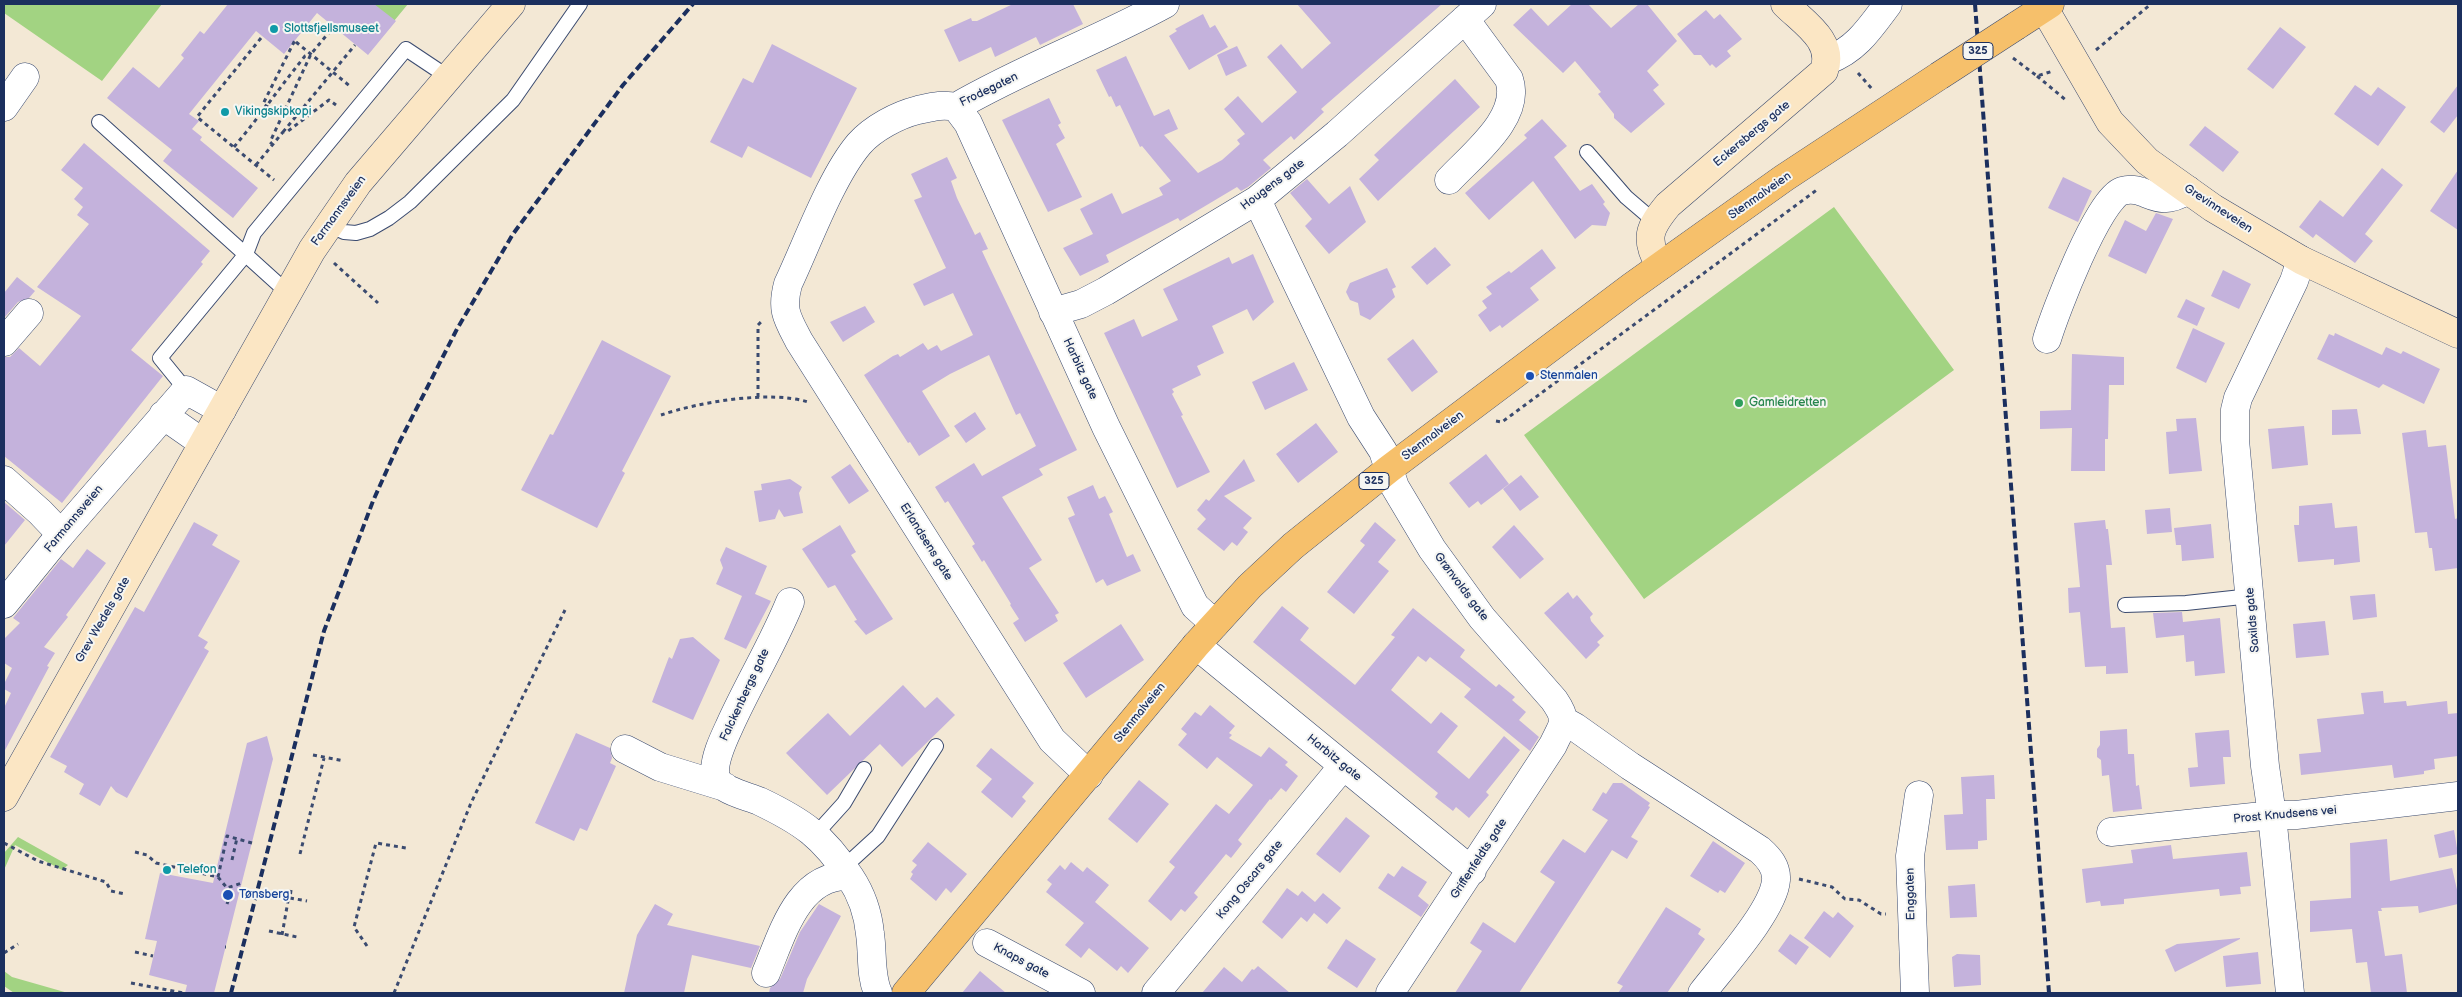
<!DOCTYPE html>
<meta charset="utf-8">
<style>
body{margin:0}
#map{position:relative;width:2462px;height:997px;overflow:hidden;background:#f3e8d5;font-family:"Balsamiq Sans",sans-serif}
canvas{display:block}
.frame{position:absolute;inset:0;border:5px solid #1b2f5e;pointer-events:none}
</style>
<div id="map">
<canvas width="2462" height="997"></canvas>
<div class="frame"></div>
</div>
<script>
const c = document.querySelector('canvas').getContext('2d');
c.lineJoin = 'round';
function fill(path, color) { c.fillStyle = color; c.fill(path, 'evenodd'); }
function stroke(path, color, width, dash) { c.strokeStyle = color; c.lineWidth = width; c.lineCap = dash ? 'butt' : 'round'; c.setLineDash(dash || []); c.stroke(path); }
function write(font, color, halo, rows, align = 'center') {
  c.font = font + ' "Balsamiq Sans",sans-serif'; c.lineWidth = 4; c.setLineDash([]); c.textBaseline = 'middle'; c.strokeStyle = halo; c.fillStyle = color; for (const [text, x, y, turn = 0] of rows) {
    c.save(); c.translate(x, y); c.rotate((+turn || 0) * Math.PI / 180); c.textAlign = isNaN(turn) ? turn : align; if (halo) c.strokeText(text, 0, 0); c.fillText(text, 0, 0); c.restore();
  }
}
const green = new Path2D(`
 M4,4H162L102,81L4,13Z
 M372,4H408L394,21Z
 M1834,207L1954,370L1644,599L1524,435Z
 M18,837L68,865L62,870L15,845L4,870V853Z
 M4,971L12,977L68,993H14L4,986Z`);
const building = new Path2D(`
 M228,4H374L396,21L368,55L317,13L284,54L256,31L189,114L199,121L192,129L202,137L200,140L258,188L233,218L163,161L172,150L107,98L133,67L159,88L184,58L181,55L200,31L204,34Z
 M1013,4H1073L1083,24L1040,45L1036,37L995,57L991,47L959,62L944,30L971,18L972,21H977Z
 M1297,4H1442L1321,109L1324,112L1294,140L1291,136L1263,160L1271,168L1248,187L1241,191L1237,187L1180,221L1178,218L1106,255L1109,262L1080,276L1063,248L1093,234L1080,209L1112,193L1122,214L1163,195L1159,188L1171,181L1142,146L1140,147L1120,105L1116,107L1111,96L1109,97L1096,70L1126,56L1154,116L1169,109L1178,129L1164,135L1198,173L1222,160L1240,144L1237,140L1245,134L1224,109L1238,96L1262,123L1297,92L1267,57L1281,44L1302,69L1331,43Z
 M1572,4H1588L1611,28L1639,4H1647L1677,41L1647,71L1659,85L1653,90L1665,104L1631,133L1614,118V114L1598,94L1601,92L1575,61L1563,73L1513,25L1531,8L1548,26Z
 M1706,10L1714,19L1720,14L1742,39L1727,51L1731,56L1716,68L1712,64L1710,66L1701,55H1694L1677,34Z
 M1203,14L1210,28L1215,25L1228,47L1189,70L1169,36L1177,31L1175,29Z
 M2280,27L2306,47L2273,89L2247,69Z
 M772,44L857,88L811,178L748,146L742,158L710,142L743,78L753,83Z
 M1237,46L1247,66L1226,76L1217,55Z
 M1455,79L1480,107L1378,201L1359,179L1379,160L1374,155Z
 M2355,85L2371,96L2378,87L2406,107L2378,146L2334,114Z
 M2458,85V115L2444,133L2430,122Z
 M1049,98L1061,123L1058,125L1065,138L1056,144L1082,197L1048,212L1002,120Z
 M1542,119L1567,146L1554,157L1580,191L1592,184L1605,202L1603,204L1610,213L1606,226L1592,225L1575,239L1533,181L1489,220L1465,193L1527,138L1524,135Z
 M2205,126L2239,152L2223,172L2189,145Z
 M84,143L210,251L201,262L203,264L131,350L163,376L62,503L4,456V357H10L19,348L40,366L81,316L37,287L89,224L77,215L83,207L74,199L83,188L61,170Z
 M947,157L957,178L951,181L957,198L975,235L980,232L988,249L982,251L988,264L1077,450L1039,469L1043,475L1002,497L1042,560L1029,568L1059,613L1055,615L1058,621L1025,642L1013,623L1019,619L1010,605L1011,604L984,560L982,562L972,546L975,544L948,501L945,503L935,487L974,463L982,476L1036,446L1020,413L1016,415L989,355L950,374L922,391L950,436L919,456L910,442L908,443L864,375L893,356L898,354L900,357L923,343L928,350L937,345L941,351L973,335L953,293L924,306L913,284L946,268L914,200L922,197L911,174Z
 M2382,168L2403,185L2365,234L2373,241L2355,263L2316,234L2313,238L2299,227L2320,200L2343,217Z
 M2458,170V230L2430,211Z
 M2063,177L2092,191L2078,222L2048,208Z
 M1307,179L1329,204L1350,186L1366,222L1329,254L1305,226L1312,219L1290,193Z
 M2156,213L2173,219L2146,274L2108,256L2125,220L2146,231Z
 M1435,247L1451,265L1427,285L1411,267Z
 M1542,249L1556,268L1530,288L1539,300L1502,328L1500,325L1490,332L1478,315L1487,308L1482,301L1492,294L1486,287L1509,271L1511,273Z
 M1253,254L1274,302L1253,321L1247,309L1212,326L1224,353L1197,366L1201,375L1172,389L1174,392L1172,394L1183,415L1181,416L1210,472L1177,488L1104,333L1134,319L1142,337L1178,320L1163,289L1229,257L1232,264Z
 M1387,268L1396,287L1392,289L1395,297L1370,320L1360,315L1358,303L1350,300L1346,292L1350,283Z
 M2223,270L2251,284L2239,309L2211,296Z
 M17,277L35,291L29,298L18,302L4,318V293Z
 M2186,299L2205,308L2197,326L2177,317Z
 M865,306L875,322L843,342L830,322Z
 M2193,328L2225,343L2206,383L2176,368Z
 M2335,333L2382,355L2386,347L2401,354L2403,351L2440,369L2424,404L2383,384L2379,388L2317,359L2329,334L2334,336Z
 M1413,339L1438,372L1412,392L1387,359Z
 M602,340L671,376L622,471L625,473L597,528L521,490L550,434L553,435Z
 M2072,354L2124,357V385H2109L2108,439H2105V471H2071L2072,428L2040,429V411L2071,410Z
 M1294,362L1308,390L1265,410L1252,382Z
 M2357,409L2361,434L2332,435V410Z
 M975,412L986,429L966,443L954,426Z
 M2196,418L2202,471L2169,474L2166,432L2177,431L2176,419Z
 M1316,423L1338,452L1298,483L1276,454Z
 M2304,426L2308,465L2272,469L2268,429Z
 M2426,430L2428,447L2446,445L2455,519L2458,518V568L2435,571L2432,548H2429L2427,532L2415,533L2402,433Z
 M1486,454L1509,484L1481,505L1478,501L1469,508L1449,483Z
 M1244,459L1255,481L1224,496L1252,518L1243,528L1248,532L1237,546L1232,542L1224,551L1197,529L1206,519L1197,510L1206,499L1209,501Z
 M850,464L869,491L849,504L831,477Z
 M1521,475L1539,497L1520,511L1503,489Z
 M790,479L802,487L799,493L803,513L784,517L779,509L775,519L759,522L754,491L762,490L761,484Z
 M1093,485L1099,499L1105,496L1113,512L1109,514L1127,557L1133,554L1141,571L1107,586L1103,579L1096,583L1068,518L1075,515L1067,497Z
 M4,502L25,520L4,546Z
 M2332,503L2335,528L2357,526L2360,562L2334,565V559L2298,562L2294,525H2299V506Z
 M2170,508L2172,532L2147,534L2145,510Z
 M2105,520L2106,529H2108L2112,565H2106L2111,628L2125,627L2128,673L2106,674V666L2085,667L2080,612L2069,613L2068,588L2080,587L2074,523Z
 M194,522L218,535L212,545L240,561L198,636L208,642L204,648L209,651L127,798L116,792L111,786L100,806L79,794L84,784L64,772L67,766L50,757L135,607L144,612Z
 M1375,522L1396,540L1378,562L1389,571L1354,614L1327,592L1365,545L1360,541Z
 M2211,524L2214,558L2182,561L2181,545H2176L2174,528Z
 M840,525L856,552L851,555L893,619L866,635L854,621L857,620L835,585L828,588L802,549Z
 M1514,525L1544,559L1520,579L1492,547Z
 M726,547L767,566L755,594L771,601L746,649L724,639L742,596L716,584L723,568L720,560Z
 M87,549L106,563L66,615L68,617L44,647L55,653L47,666L49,667L4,752V708L11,693L4,689V684L12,668L4,663V639L20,623L13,618L61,559L73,568Z
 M1568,592L1573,599L1577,595L1593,614L1590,617L1591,621L1604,636L1597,642L1600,645L1586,659L1544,613Z
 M2375,594L2377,617L2353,620L2350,596Z
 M1282,606L1309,628L1300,640L1355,685L1395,637L1391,635L1413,608L1465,650L1460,657L1496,687L1499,684L1515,697L1512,700L1526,712L1519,720L1539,737L1530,751L1464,697L1471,689L1430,657L1426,662L1418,656L1391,690L1431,724L1441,712L1458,726L1437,752L1469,779L1504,736L1520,750L1486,792L1489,795L1469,818L1456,807L1453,811L1435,797L1438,793L1253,642Z
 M2182,612L2183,622L2220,618L2225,673L2195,676L2194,661L2186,662L2184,635L2156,638L2153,613Z
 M2325,621L2329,655L2296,658L2293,624Z
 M1121,624L1144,660L1086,698L1063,663Z
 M693,637L720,660L693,720L652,702L669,657L672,659L680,639Z
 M903,685L925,708L937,697L955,715L902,767L880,744L827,795L786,753L828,713L850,736Z
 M2383,691L2384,703L2406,701L2407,706L2447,701L2448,714L2458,713V756L2434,759L2435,769L2424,771V774L2394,778L2392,765L2301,775L2299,754L2321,752L2317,719L2364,714L2361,693Z
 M1210,705L1235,726L1229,733L1232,735L1229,738L1261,757L1269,747L1288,762L1285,765L1298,776L1286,792L1281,788L1271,800L1270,799L1238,840L1242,844L1231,858L1226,854L1194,893L1198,897L1185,912L1181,909L1171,921L1148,901L1175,867L1169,862L1216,804L1229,814L1253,785L1217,757L1207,769L1178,745L1187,734L1181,729L1195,712L1201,716Z
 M2127,729L2128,754H2134L2136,786L2139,785L2142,809L2113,812L2109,775L2102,776L2101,760L2097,757V749L2100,745V731Z
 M2229,730L2231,757H2223L2225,784L2190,787L2188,768L2198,767L2195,733Z
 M576,733L610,748L612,758L610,763L616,766L587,831L580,828L574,841L535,823Z
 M267,736L273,759L214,993H185L187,985L149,975L157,941L145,939L160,873L213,883L247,743Z
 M991,748L1034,783L1022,797L1026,801L1012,818L981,792L992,779L976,766Z
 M1994,775L1995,799H1986L1987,840L1978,841V849L1946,850L1944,815L1963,814L1961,777Z
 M1139,780L1169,804L1137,843L1108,819Z
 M1613,783H1622L1650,803L1648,806L1650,807L1631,837L1638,841L1627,859L1612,850L1519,993H1455L1482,951L1470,943L1483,922L1515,943L1555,882L1540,872L1563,839L1585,853L1608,820L1592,810L1603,792L1606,794Z
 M1346,817L1370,836L1340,873L1316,854Z
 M2454,830L2458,854L2439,858L2434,835Z
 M2387,839L2390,881L2452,868L2458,894V904L2419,913L2418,906L2381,908L2382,911H2378L2385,956L2402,954L2407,993H2371L2367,962L2356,963L2352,929L2310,932V901L2351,898L2350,843Z
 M1713,841L1745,863L1725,893L1720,890L1718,893L1690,876Z
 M928,842L967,874L951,893L946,888L936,901L910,879L913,874L911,872L917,865L912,861Z
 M2171,845L2173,859L2247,852L2251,886L2240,887L2241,894L2220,896L2219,889L2124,899V904L2101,906L2100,901L2086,903L2082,869L2133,863L2131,850Z
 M1071,862L1083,872L1087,867L1109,885L1095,902L1149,948L1128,973L1121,966L1117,971L1089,948L1081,958L1065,945L1084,923L1046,892L1052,884L1047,880L1060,865L1065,870Z
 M1402,866L1427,882L1418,896L1429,905L1421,917L1378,888L1388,873L1394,877Z
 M1975,884L1977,917L1950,918L1948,886Z
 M1287,888L1298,896L1302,891L1315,902L1323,893L1341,908L1327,924L1314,913L1307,922L1301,917L1282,939L1262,922Z
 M655,904L673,914L667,925L760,946L751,968L692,955L684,993H624L637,935Z
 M819,904L841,916L807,979L803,993H769L770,988L780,979L800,932Z
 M1666,907L1701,929L1698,934L1705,939L1667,993H1618L1623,986L1617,983Z
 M1824,911L1833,918L1838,912L1854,926L1830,958L1804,938Z
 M1790,934L1809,947L1796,965L1778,951Z
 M2240,938V939L2175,972L2165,950L2177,944Z
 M1346,939L1376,959L1357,988L1327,968Z
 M2258,952L2261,984L2226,987L2223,956Z
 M1957,954L1980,955L1981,985L1954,987L1952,957Z
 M1258,966L1290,993H1202L1224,967L1242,982L1252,969L1254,970Z
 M980,971L1006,993H962Z`);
const path = new Path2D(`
 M261,38L197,117L274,180
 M296,42L351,87
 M2096,50L2151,4
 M2013,58L2037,76L2053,71
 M1858,73L1872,89
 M2037,76L2067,101
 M268,107L263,104L295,40
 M283,132L355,45
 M273,145L270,142L311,54L331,30
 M234,147C259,117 281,86 305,56L311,54
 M256,165L283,132L288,131L329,100L336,105
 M334,263L378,303
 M758,397V325L763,320
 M661,415C699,402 770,390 808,402
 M1496,421L1502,422L1818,189
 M313,755L344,761
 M4,843L38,861L106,882L111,891L125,894
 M135,852L147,855L156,863L218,877L227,888L242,883
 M300,854L324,758
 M232,860L237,838
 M218,877L227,836L252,843
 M1799,879L1832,887L1845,899L1859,900L1881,914H1886
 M291,890L290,898L307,901
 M278,895L290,898
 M227,904L231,892
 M269,931L297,937
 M282,935L288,901
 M367,946L354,927L376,843L406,848
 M225,947H226
 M135,952L153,956
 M4,953L18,944
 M131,983L183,993
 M394,993L471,803L565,610`);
const service = new Path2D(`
 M99,122L287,292
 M1587,152L1626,197L1654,221
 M329,225L344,232L356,233L370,229L389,218L410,202L513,100L580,4
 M186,390L160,358L246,254L254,233L406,49L448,77
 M2125,605L2186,603L2251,596
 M816,834L844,803L864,769
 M843,868L878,836L936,746`);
const minor = new Path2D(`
 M1828,60C1856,50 1870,28 1888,4
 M4,107L25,77
 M956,107L968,123L1106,427L1195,606L1215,624
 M1449,180C1473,154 1522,117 1509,79L1465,19
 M1257,200L1361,417L1383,451L1395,487L1432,549L1482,618L1554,700C1569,722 1563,723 1553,745L1390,993
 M1053,312L1081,304L1106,291L1257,200L1337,134L1482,4
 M2047,339C2055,313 2098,199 2122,191C2148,184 2154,211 2188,190
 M4,342L29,313
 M4,480L40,512L61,534
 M790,602C773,644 749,683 730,725C724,738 715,756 715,771C714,790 745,795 759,801C803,822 823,836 850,877C862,895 868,912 870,934C873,953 870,975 878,993
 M1196,645L1472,871
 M1564,721L1575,727L1630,766L1760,850C1769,858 1777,867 1776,880C1774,910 1721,968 1702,993
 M625,749L660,767L725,787
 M1089,775L1052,740L799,341C787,318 781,310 788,284C807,244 831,177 859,144C873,128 898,115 918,110C932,107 942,104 956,107C1023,68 1097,41 1165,4
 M2111,832L2272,815H2296L2458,796
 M987,943L1081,993
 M766,973C782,935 798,874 849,876
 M1156,993L1343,766
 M1915,993L1910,856L1919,795
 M2290,993L2272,815L2265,766L2235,440V410L2238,398L2294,281L2301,260`);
const tertiary = new Path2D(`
 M163,415L203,443
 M4,604L61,534L186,390L222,410`);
const secondary = new Path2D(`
 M2044,8L2110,122L2147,161L2213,208L2301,260L2458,334
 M1660,266C1644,239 1649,228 1668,205L1824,71C1835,41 1804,23 1785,4
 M4,797L312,250L358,183L511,4`);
const primary = new Path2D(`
 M2016,26L2050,4
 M906,993L1196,645L1250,586L1293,546L1389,469L1631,287L1784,178L1939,76`);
const rail = new Path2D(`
 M1975,4L2049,993
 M231,993L324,631L373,501L400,441L457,329L513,234L623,85L693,4`);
const primaryBridge = new Path2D(`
 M1939,76L2016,26`);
const markers = [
 [274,29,5,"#0f9aa8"],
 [225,112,5,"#0f9aa8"],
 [1530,376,5,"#1a4fb4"],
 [1739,403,5,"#2e9e5b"],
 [167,870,5,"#0f9aa8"],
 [228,895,6,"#1a4fb4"]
];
const shields = [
 [1978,51,30],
 [1374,481,30]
];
const shieldNames = [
 ["325",1978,51],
 ["325",1374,481]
];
const cultureNames = [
 ["Slottsfjellsmuseet",284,29],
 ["Vikingskipkopi",235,112],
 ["Telefon",177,870]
];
const streetNames = [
 ["Frodegaten",989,90,-26],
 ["Eckersbergs gate",1752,134,-40],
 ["Hougens gate",1273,185,-37],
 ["Stenmalveien",1760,196,-35],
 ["Grevinneveien",2218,209,33],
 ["Farmannsveien",339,211,-54],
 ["Harbitz gate",1080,369,65],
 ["Stenmalveien",1433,436,-37],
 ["Farmannsveien",74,519,-50],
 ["Erlandsens gate",926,542,58],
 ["Grønvolds gate",1461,587,53],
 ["Grev Wedels gate",103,620,-60],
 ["Saxilds gate",2253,620,-95],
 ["Falckenbergs gate",745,695,-65],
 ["Stenmalveien",1140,713,-51],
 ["Harbitz gate",1334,758,39],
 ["Prost Knudsens vei",2285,815,-5],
 ["Griffenfeldts gate",1479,859,-57],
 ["Kong Oscars gate",1250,880,-51],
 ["Enggaten",1911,894,-91],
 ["Knaps gate",1021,961,28]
];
const transitNames = [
 ["Stenmalen",1540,376],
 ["Tønsberg",239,895]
];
const leisureNames = [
 ["Gamleidretten",1749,403]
];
fill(green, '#a2d382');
fill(building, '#c4b2dc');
stroke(service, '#3b4b70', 16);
stroke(minor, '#3b4b70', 29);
stroke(tertiary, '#3b4b70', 29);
stroke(secondary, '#3b4b70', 29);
stroke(primary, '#3b4b70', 29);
stroke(path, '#3b4b70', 3, [4, 4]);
stroke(service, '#fff', 14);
stroke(minor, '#fff', 28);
stroke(tertiary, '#fff', 28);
stroke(secondary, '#fbe6c4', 28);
stroke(primary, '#f6c06b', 28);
stroke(rail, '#1b2f5e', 4, [8, 4]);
stroke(primaryBridge, '#3b4b70', 29, []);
stroke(primaryBridge, '#f6c06b', 28);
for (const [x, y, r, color] of markers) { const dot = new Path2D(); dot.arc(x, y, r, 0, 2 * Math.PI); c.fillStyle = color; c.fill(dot); stroke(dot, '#f6f6f2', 2); }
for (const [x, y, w] of shields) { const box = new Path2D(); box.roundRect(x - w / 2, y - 8.5, w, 17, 4); c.fillStyle = '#f6f6f2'; c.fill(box); stroke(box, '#1b2f5e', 1); }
write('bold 11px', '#1b2f5e', null, shieldNames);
write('12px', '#0d838f', '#f6f6f2', cultureNames, 'left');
write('12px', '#1b2f5e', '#f6f6f2', streetNames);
write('12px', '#164399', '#f6f6f2', transitNames, 'left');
write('12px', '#27864d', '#f6f6f2', leisureNames, 'left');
</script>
